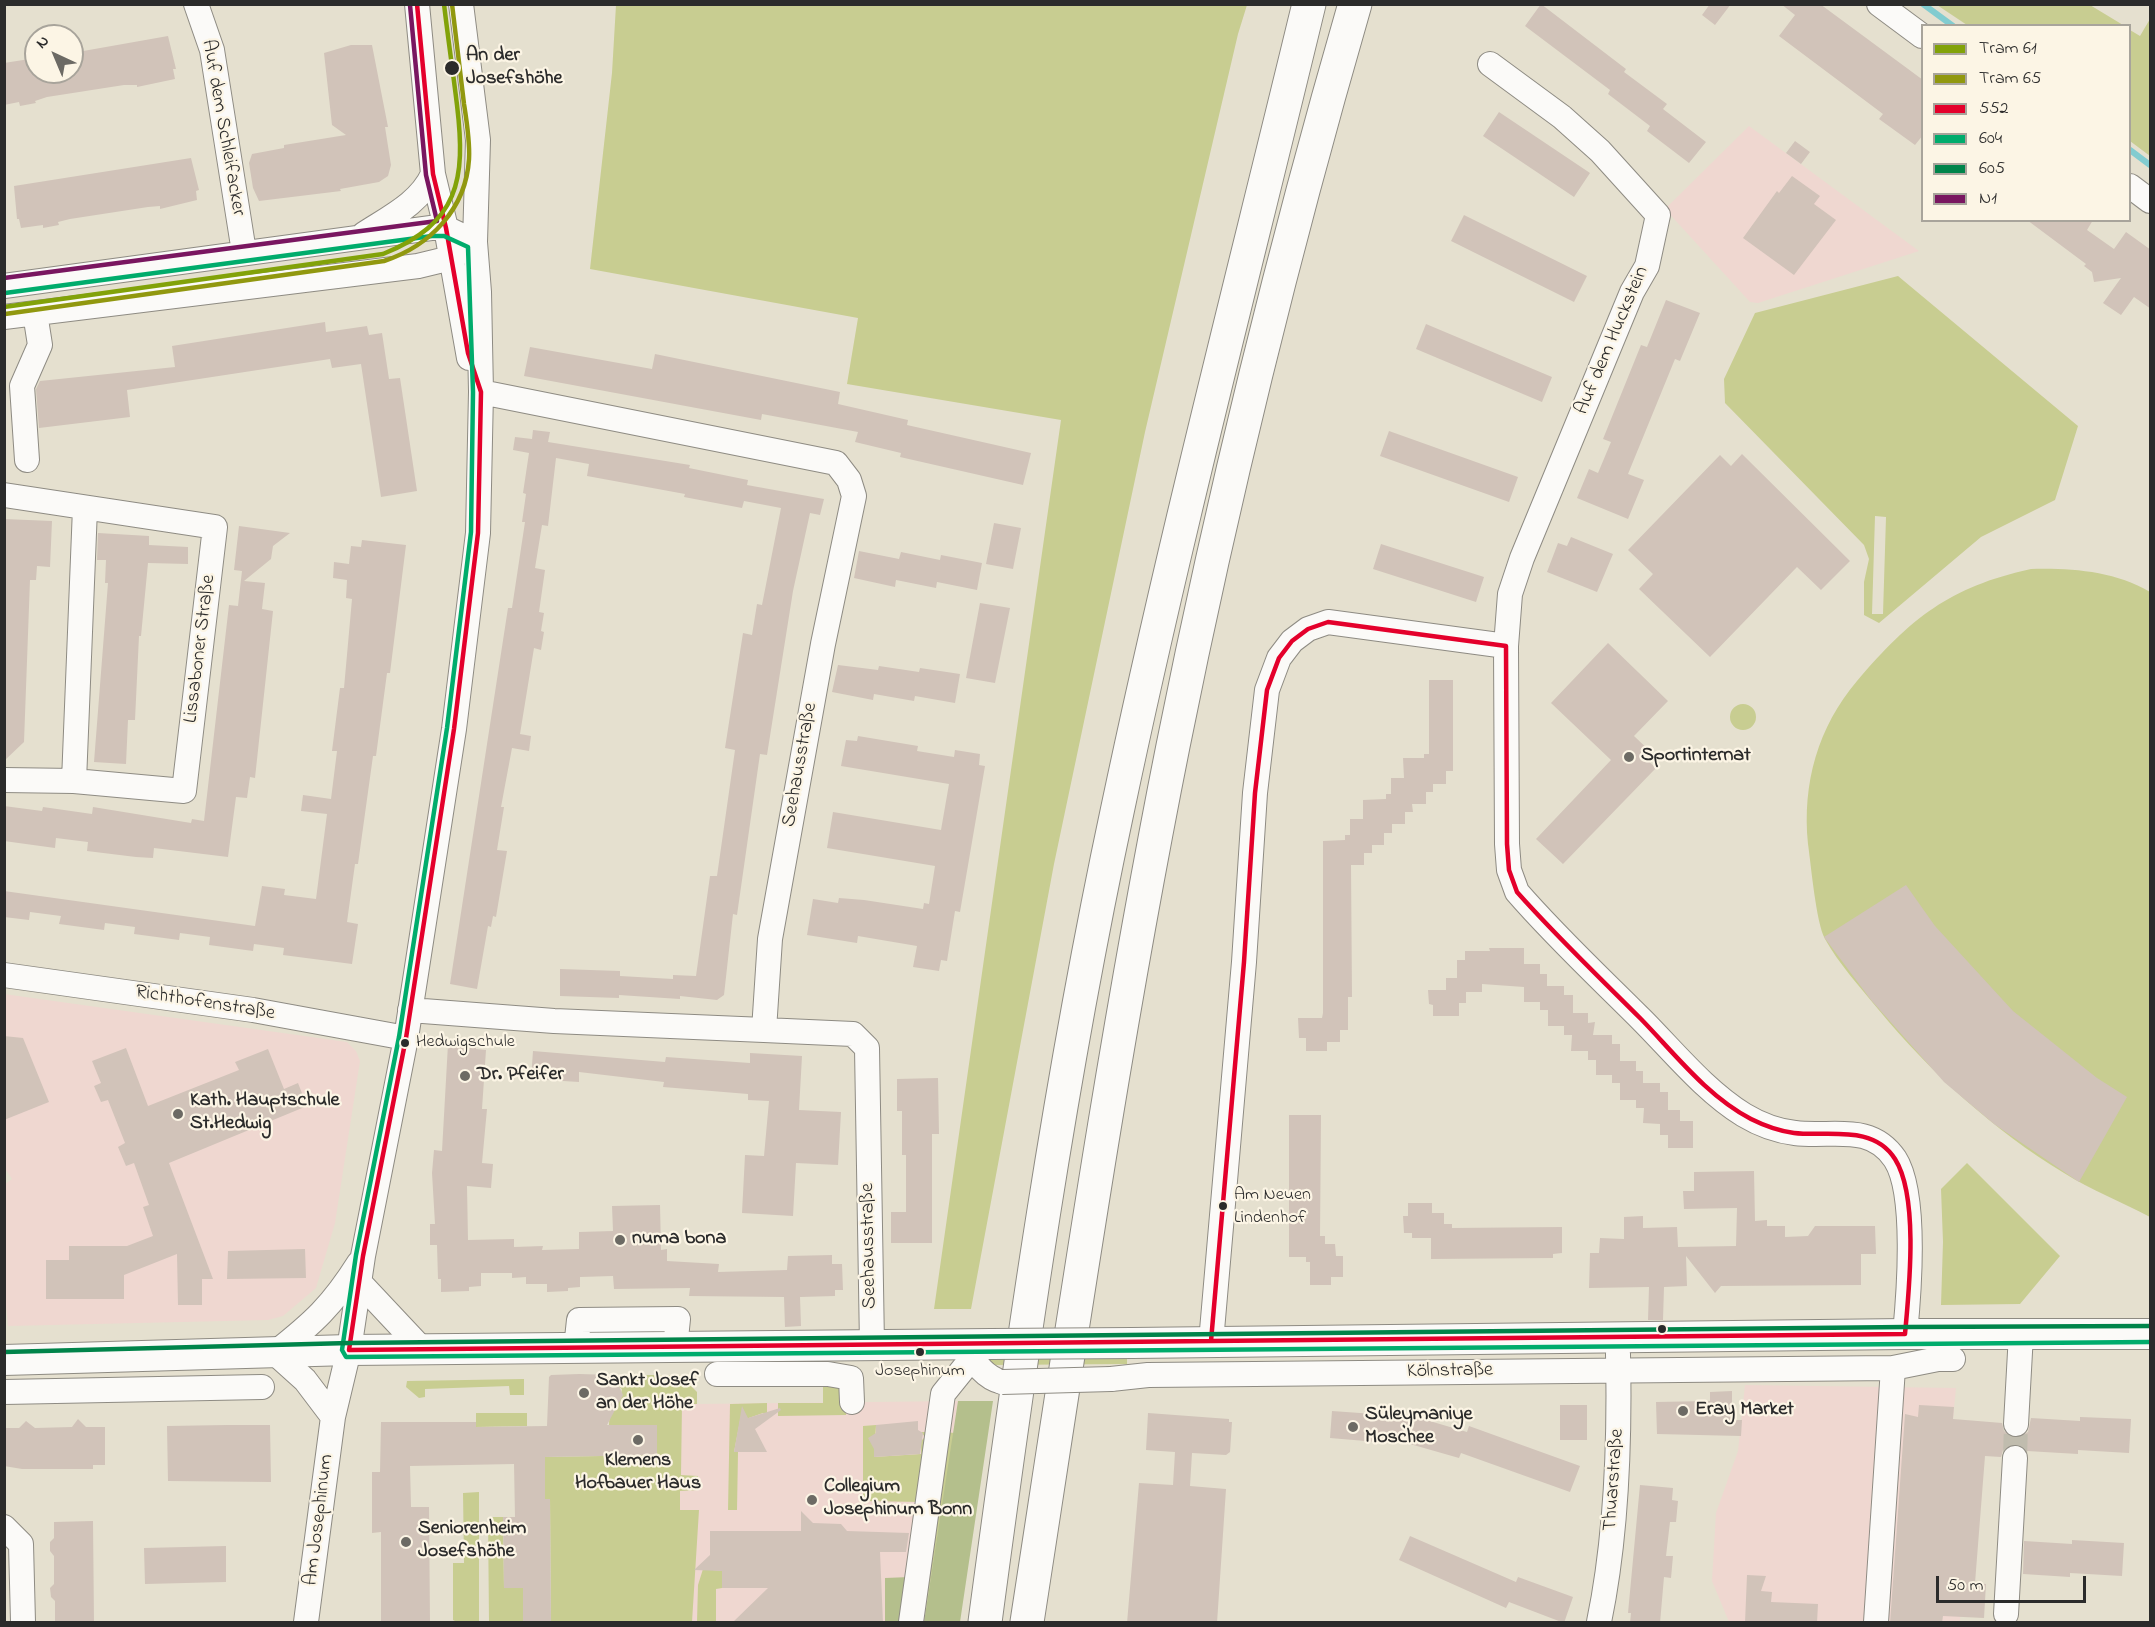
<!DOCTYPE html>
<meta charset="utf-8">
<style>
body{margin:0}
#map{position:relative;width:2155px;height:1627px;overflow:hidden;background:#e5e0cf;font-family:"Indie Flower",sans-serif}
canvas{display:block}
.frame{position:absolute;inset:0;border:6px solid #2b2b2b;pointer-events:none}
.legend{position:absolute;left:1921px;top:24px;width:210px;height:198px;box-sizing:border-box;background:#fcf5e5;border:2px solid #a8a49b;margin:0;padding:8px 10px;list-style:none;font-size:18px;color:#2b2b2b}
.legend li{display:flex;align-items:center;gap:12px;height:30px}
.legend b{width:30px;border:2px solid #a8a49b}
.north{position:absolute;left:24px;top:24px;width:60px;height:60px;box-sizing:border-box;background:#fcf5e5;border:2px solid #a8a49b;border-radius:50%;rotate:316deg;font-size:16px;font-weight:700;line-height:24px;text-align:center;color:#2b2b2b}
.north::after{content:'';display:block;margin:auto;width:21px;height:27px;background:#6c6a64;clip-path:polygon(50% 0,100% 100%,50% 72%,0 100%)}
.scale{position:absolute;left:1936px;top:1576px;width:150px;height:27px;box-sizing:border-box;border:3px solid #2b2b2b;border-top:0;padding-left:8px;font-size:18px;line-height:21px;white-space:nowrap;color:#2b2b2b;-webkit-text-stroke:4px #fcf5e5;paint-order:stroke}
</style>
<div id="map">
<canvas width="2155" height="1627"></canvas>
<div class="frame"></div>
<ul class="legend">
<li><b style="height:8px;background:#82a209"></b>Tram 61</li>
<li><b style="height:8px;background:#91980f"></b>Tram 65</li>
<li><b style="height:8px;background:#e4002b"></b>552</li>
<li><b style="height:8px;background:#00ac6c"></b>604</li>
<li><b style="height:8px;background:#00844a"></b>605</li>
<li><b style="height:8px;background:#791660"></b>N1</li>
</ul>
<div class="north">N</div>
<div class="scale">50 m</div>
</div>
<script>
const c = document.querySelector('canvas').getContext('2d');
c.lineJoin = 'round';
function fill(path, color) { c.fillStyle = color; c.fill(path, 'evenodd'); }
function stroke(path, color, width, dash) { c.strokeStyle = color; c.lineWidth = width; c.lineCap = dash ? 'butt' : 'round'; c.setLineDash(dash || []); c.stroke(path); }
function write(font, color, halo, rows, align = 'center') {
  c.font = font + ' "Indie Flower",sans-serif'; c.lineWidth = 4.5; c.setLineDash([]); c.textBaseline = 'middle'; c.strokeStyle = halo; c.fillStyle = color; for (const [text, x, y, turn = 0] of rows) {
    c.save(); c.translate(x, y); c.rotate((+turn || 0) * Math.PI / 180); c.textAlign = isNaN(turn) ? turn : align; if (halo) c.strokeText(text, 0, 0); c.fillText(text, 0, 0); c.restore();
  }
}
const built = new Path2D(`
 M1749,126L1919,251L1758,303L1750,302L1665,209Z
 M4,994L347,1042L356,1051L360,1061L335,1223L316,1288L283,1316L268,1320L8,1326L4,1285V1185L12,1179L4,1167Z
 M613,1375H680L697,1392V1404L958,1401L924,1622H682L657,1455V1425H609V1410L622,1397V1389Z
 M1745,1385L1956,1388L1953,1419L1962,1582L1960,1622H1729L1712,1581L1716,1513L1738,1451Z`);
const green = new Path2D(`
 M616,5H1247L1238,34L1145,432L1054,864L971,1309H934L1061,420L847,384L858,318L590,269L612,73Z
 M1937,5H2090L2123,25H1967Z
 M2150,19V156L2130,141V30L2140,36Z
 M1898,276L2078,426L2055,500L1981,537L1879,623L1864,615V582L1869,559L1864,545L1725,403L1724,379L1755,313ZM1875,516L1886,517L1883,614H1872Z
 M2031,569C2072,568 2114,571 2150,592V1217C2122,1202 2091,1190 2064,1173C1993,1130 1931,1073 1878,1009C1860,987 1839,964 1825,939C1816,922 1811,865 1808,844C1802,783 1818,727 1857,681C1911,618 1949,587 2031,569Z
 M1730 717a13 13 0 1 1 26 0a13 13 0 1 1-26 0Z
 M1967,1163L2060,1256L2020,1304L1941,1305L1943,1242L1941,1189Z
 M1127,1356V1364L990,1365V1357Z
 M613,1375H680L697,1392V1404H682L681,1475L698,1476V1490L680,1491V1510H699L692,1622H551L550,1499H545V1457L657,1455V1425H609C610,1403 619,1406 622,1389L613,1383Z
 M524,1379V1395H510L509,1386L425,1389V1397L419,1398L406,1387L407,1381Z
 M823,1385H846V1415L778,1416V1403H823Z
 M767,1403V1415L763,1413L740,1421L734,1452H738L737,1510H728L730,1404Z
 M476,1413H527V1426L476,1427Z
 M876,1425L874,1457L921,1454V1441L925,1437L921,1432H932L922,1502L863,1501V1426Z
 M946,1432L954,1433L924,1622H918Z
 M479,1492V1622H457L453,1620V1563H464L463,1493Z
 M488,1517H503L504,1588H523V1622H489Z
 M703,1569L722,1571V1588L716,1589V1622H697L698,1585Z`);
const forest = new Path2D(`
 M958,1401H993L960,1622H924Z
 M910,1577L903,1622H885V1578Z`);
const stream = new Path2D(`
 M1923,4L1953,26
 M2130,150L2150,165`);
const building = new Path2D(`
 M1541,4L1626,69L1624,72L1667,104L1663,109L1706,142L1689,163L1647,131L1650,126L1608,94L1610,90L1525,26Z
 M1710,4H1731L1715,25L1702,15Z
 M1781,4H1820L1923,80V135L1915,145L1879,119L1883,114L1779,36L1795,15Z
 M168,36L176,69H173L175,79L137,87V85H124L47,97L35,101L36,103L20,106L19,102L4,105V63L36,58V72H72V53Z
 M351,45H372L388,127H385L391,165L388,176L379,182L340,189L341,191L259,201L253,188L249,163L252,154L284,148V145L346,135L332,125L324,53Z
 M1499,112L1590,173L1574,197L1483,136Z
 M1795,141L1810,152L1801,164L1786,153Z
 M191,158L199,190L196,191L197,200L160,209V206L148,207L70,219L58,222L59,225L43,228V225L21,228L19,219H17L14,186Z
 M1792,176L1820,196L1814,204L1836,220L1794,275L1743,238L1777,191L1779,193Z
 M1464,215L1587,276L1574,302L1451,241Z
 M2027,220H2093L2087,230L2114,249L2126,232L2151,250V309L2134,297L2121,315L2103,303L2121,278L2094,282L2092,272L2084,266L2086,264Z
 M1666,300L1700,313L1680,361L1675,359L1628,474L1644,480L1628,519L1577,498L1589,469L1598,473L1611,442L1603,439L1641,345L1647,347Z
 M325,322L326,332L367,326L369,335L382,333L389,379L400,378L417,491L381,497L361,364L332,368L330,359L127,390L130,417L39,428L36,389L40,381L175,367L172,346Z
 M1426,324L1552,377L1542,402L1416,349Z
 M530,347L652,369L655,354L840,392L838,404L908,420L907,425L1031,453L1023,485L900,457L901,453L855,442L858,432L762,414L761,420L524,376Z
 M533,430L550,432L548,442L690,465L689,468L748,480L747,485L824,499L820,515L810,513L793,591L767,755L760,754L737,915L733,914L724,995L717,1000L680,996V999L619,995V998L560,996V969L620,971V976L673,979V975L696,976L710,876H717L735,750L725,748L743,633L752,635L757,604L762,605L781,508L744,501L742,508L684,497L685,494L587,476L589,464L556,458L548,526L542,525L535,568L545,570L539,612L544,613L541,631L544,632L541,650L534,648L520,734L531,736L529,751L512,748L501,807H504L497,850L507,851L496,917L493,916L491,927L488,926L477,989L450,984L508,608H512L525,522H522L526,494L523,493L529,453L513,450L515,437L532,439Z
 M1389,431L1518,477L1509,502L1380,456Z
 M1742,454L1850,561L1821,590L1797,567L1710,657L1639,589L1653,574L1628,550L1720,455L1731,466Z
 M4,519L52,521L50,567L37,566L36,580H30L24,742L4,761Z
 M994,523L1021,528L1013,569L986,564Z
 M239,526L290,533L273,546L271,559L244,581L265,583L262,609L273,611L255,778L250,777L247,798L236,797L228,857L154,848L153,858L136,857L87,851L88,842L56,838L55,848L4,841V806L42,811L43,807L92,814L93,807L191,823L192,819L204,821L229,605L238,606L242,571L234,570Z
 M98,533L149,536V545L188,547V564L148,563L141,636H139L135,720H128L126,764L94,762L108,583H105L106,560H97Z
 M1571,537L1613,554L1597,592L1547,572L1558,543L1567,546Z
 M362,540L406,545L390,673H387L376,756H373L358,864H355L347,922L358,924L352,964L283,955L284,948L254,944L253,951L209,945L210,937L180,933L179,940L134,934L135,927L105,923L104,930L59,924L61,916L30,912L29,920L4,917V891L255,926L262,886L285,889L284,895L316,899L327,814L301,811L303,795L331,799L337,751H332L340,688H344L352,599L346,598L347,580L333,578L334,562L349,564L351,546L361,547Z
 M1381,544L1484,577L1476,602L1373,569Z
 M859,551L899,559L901,552L940,560L941,555L982,563L977,590L937,582L936,588L896,580L895,587L854,578Z
 M980,603L1010,608L995,683L966,678Z
 M1608,643L1668,701L1634,736L1653,754L1647,760L1656,768L1563,864L1536,839L1611,760L1551,703Z
 M838,665L878,670L879,666L919,672L920,668L960,674L955,703L915,696L914,701L874,694L873,700L832,692Z
 M1429,680H1453V771H1446V784H1433V792H1426V804H1412L1413,812H1405V824H1392V833H1384V845H1372V853H1364V865H1351L1352,997H1348V1030H1340V1042H1327V1051H1306V1038H1299L1298,1018H1322L1323,1013V841L1345,840V835H1350V819H1363V800L1386,799V794H1391V778H1404L1403,758H1424V754H1429Z
 M858,736L918,746L917,751L954,757L955,750L980,754L979,765L985,766L960,912L955,911L947,961L941,960L939,971L913,967L917,946L858,936L857,943L807,935L813,899L838,903L839,898L864,900L923,909L924,903L929,904L935,866L827,848L833,812L941,830L949,784L841,766L846,740L857,741Z
 M1906,885L1935,926L2013,1011L2097,1078L2127,1097L2079,1182L1994,1124L1944,1082L1871,1000L1824,937Z
 M1489,948H1524V964H1540V974H1547V986H1564V995H1573V1013H1588V1023L1595,1022L1593,1035H1612V1044H1620V1061H1636V1071H1643V1083H1660V1092H1668V1110H1680V1121H1693V1148H1668V1135H1660V1124L1643,1123L1644,1108H1636V1100H1620V1083H1612V1075H1596V1060H1588V1051H1571L1572,1035H1564V1026H1548V1010H1540V1002H1524V987L1482,984V992H1466V1003H1459V1016H1433V1005L1429,1004L1428,990H1446V978H1457V960H1465V951H1490Z
 M4,1036L23,1038L49,1102L4,1120Z
 M448,1044L476,1046V1049L486,1050L482,1109H487L482,1163L493,1164L491,1188L467,1186L468,1240L514,1239V1247L543,1246L542,1250L579,1249V1232L613,1231L612,1206L660,1205L661,1250L667,1249V1261L719,1264L718,1272L787,1270L788,1256L832,1255V1264H842L843,1290H835V1296L800,1297L801,1326L785,1327L784,1297L689,1296L690,1288L614,1289L613,1276L580,1277V1287L568,1288V1291L547,1292V1284H526V1277L512,1278V1273H481V1286L469,1287V1291L441,1292V1279H438L437,1245H430V1224H435L432,1173L434,1150L442,1151Z
 M126,1048L148,1106L239,1070L235,1062L268,1049L284,1089L298,1083L307,1106L169,1163L213,1279H202V1305H178L177,1254L124,1275V1299H46V1260H69V1246H127L153,1236L143,1207L149,1205L134,1163L126,1166L118,1147L125,1143L108,1100L101,1102L94,1086L101,1083L92,1061Z
 M533,1051L665,1062L666,1057L750,1063V1053L802,1056L799,1110L841,1112L838,1165L796,1163L793,1216L742,1213L745,1155L764,1156L769,1101L748,1100V1094L663,1087L664,1082L579,1072V1082L531,1079Z
 M938,1078L939,1134H932V1243H891V1212H906V1155H902V1111H897V1079Z
 M1289,1115H1321L1320,1236H1325V1244H1335L1336,1256H1343V1277H1331V1285H1310V1262H1306V1257H1289Z
 M1754,1171L1755,1221L1767,1220V1226H1785V1237L1808,1236L1815,1226H1875L1876,1254H1861V1285L1721,1286L1715,1293L1686,1256L1687,1286L1664,1287L1663,1320H1648L1649,1287L1589,1288L1590,1253H1599L1600,1238L1624,1239V1217L1643,1216V1228L1677,1227L1678,1247L1736,1246L1737,1208L1684,1209L1683,1191H1694V1172Z
 M1408,1203H1432V1213H1444V1224H1452V1228L1562,1227V1253L1553,1254V1258L1431,1259V1238H1412V1233H1404L1403,1216H1408Z
 M305,1249L306,1278L227,1279L228,1251Z
 M579,1374L614,1375L623,1395L607,1425H657V1455L545,1457V1499H550L551,1623H523V1588H504L503,1517H515L514,1464L410,1466L411,1507H429L430,1623H381V1532L372,1533V1472H380L381,1422H476V1427L547,1426L549,1377L551,1375Z
 M1732,1391V1420H1742L1741,1436L1657,1434L1656,1402L1710,1401V1392Z
 M1560,1405H1587V1440H1560Z
 M1919,1405L1954,1407L1953,1419L2002,1423L2004,1431L2015,1438L2028,1432L2031,1418L2080,1421V1417L2131,1419L2129,1453L2078,1450V1454L2027,1451L2015,1444L2003,1450L2001,1457L1985,1456L1975,1583L1986,1584L1984,1618L1943,1616L1942,1623H1890L1905,1414L1918,1417Z
 M742,1406L748,1418L780,1408L781,1410L755,1429L767,1452H734Z
 M1332,1411L1416,1417L1467,1432L1469,1426L1580,1466L1570,1492L1461,1453L1459,1458L1389,1438V1443L1330,1438Z
 M1148,1413L1229,1419V1422H1232L1230,1452L1226,1455L1192,1453L1190,1486L1226,1489L1217,1623H1127L1139,1483L1173,1485L1175,1452L1146,1450Z
 M78,1419L86,1427H105V1465H93V1469H22L4,1466V1428H19L26,1421L35,1428L72,1427Z
 M918,1421V1430L923,1433L920,1454L874,1457V1449L868,1438L876,1433V1425Z
 M227,1425H270L271,1482L168,1481L167,1426Z
 M1640,1485L1673,1488L1672,1500L1678,1501L1676,1522H1670L1666,1556H1673L1671,1578L1664,1577L1660,1623H1630L1631,1613H1628Z
 M801,1511L813,1523L841,1524L847,1531L909,1533L906,1552H880L883,1623H732L768,1588H722V1571L694,1570L710,1555V1531H801Z
 M93,1521L94,1623H55V1601L51,1597L50,1588L54,1584V1556L50,1551V1542L54,1538V1522Z
 M1410,1536L1516,1582L1518,1577L1573,1597L1564,1623L1509,1602L1506,1608L1399,1560Z
 M2072,1540L2124,1543L2122,1576L2070,1573V1577L2023,1574L2024,1541L2072,1544Z
 M226,1546V1582L145,1584L144,1548Z
 M1747,1575L1766,1576L1761,1591L1772,1592L1771,1602L1818,1604L1817,1623H1745Z`);
const minorTunnel = new Path2D(`
 M2015,1458L2016,1424`);
const minor = new Path2D(`
 M196,4L212,50L244,252
 M417,4L433,174L446,228L469,358
 M1879,4L1922,36
 M1490,64L1562,117L1600,151L1658,215L1647,266L1632,292L1522,558L1510,594L1506,646
 M2130,186L2150,201
 M364,234C390,217 420,203 433,174
 M4,286L431,228H446L475,242
 M4,317L418,266L451,258L475,242
 M481,392L836,463L849,480L854,496L823,644L770,939L764,1030L853,1034L867,1048L872,1345
 M27,460L22,386L40,345L35,313
 M4,495L215,527L184,791L74,781L4,780
 M74,781L85,508
 M4,975L253,1010L406,1038
 M410,1010L554,1021L764,1030
 M360,1283L422,1349
 M1211,1342L1244,962L1255,793L1267,690L1279,658L1292,641L1308,629L1328,622L1506,646L1507,844L1509,870L1517,892C1556,937 1599,977 1641,1019C1673,1051 1705,1091 1744,1115C1759,1124 1777,1131 1795,1133C1831,1138 1870,1122 1895,1159C1917,1193 1909,1293 1905,1334
 M965,1346C975,1362 983,1377 1002,1382
 M576,1348L579,1320L678,1319L675,1348
 M717,1374H828L851,1378L852,1402
 M1111,1379L1148,1375L1893,1368L1938,1359H1953
 M4,1392L262,1387
 M333,1417L305,1380L275,1353C313,1323 332,1306 359,1263
 M2016,1424L2021,1334
 M4,1527L21,1544L23,1622
 M2006,1614L2015,1458
 M306,1622L333,1417L349,1350L363,1256L406,1038L454,729L478,533L481,392L479,292L475,242L478,140L461,4
 M911,1622L943,1394L972,1358
 M1599,1622C1617,1535 1620,1444 1618,1354
 M1876,1622L1893,1368`);
const major = new Path2D(`
 M1132,1343L1905,1334H2150
 M4,1360L349,1350L992,1344`);
const highway = new Path2D(`
 M985,1622C1021,1352 1060,1079 1117,812C1174,541 1244,273 1309,4
 M1027,1622C1072,1330 1115,1036 1173,746C1223,497 1284,249 1355,4`);
const minorBridge = new Path2D(`
 M1002,1382L1111,1379`);
const majorBridge = new Path2D(`
 M992,1344L1132,1343`);
const bus1 = new Path2D(`
 M1328,622L1506,646L1507,844L1509,870L1517,892C1556,936 1599,977 1641,1019C1675,1054 1707,1096 1751,1119C1765,1126 1779,1131 1794,1133C1828,1137 1873,1124 1895,1159C1919,1197 1909,1290 1905,1334L1211,1341L1244,962L1255,793L1267,690L1279,658L1292,641L1308,629Z
 M349,1350L1211,1341
 M349,1350L363,1256L406,1038L454,729L478,533L481,392L468,353L446,228L433,174L417,4`);
const bus2 = new Path2D(`
 M5,293L432,236H444L468,247L473,392L471,532L447,728L399,1037L356,1255L342,1350L346,1357L2150,1342`);
const bus3 = new Path2D(`
 M4,1352L349,1343L1905,1327L2150,1326`);
const bus4 = new Path2D(`
 M4,278L437,221L426,175L410,5`);
const tram1 = new Path2D(`
 M4,307L383,254C459,223 466,180 457,105C453,72 448,38 444,4`);
const tram2 = new Path2D(`
 M5,314L384,261C430,246 466,209 469,159C470,141 467,123 464,104C460,71 456,38 452,4`);
const markers = [
 [452,68,8,"#2b2b2b"],
 [1629,757,6,"#6c6a64"],
 [405,1043,5,"#2b2b2b"],
 [465,1076,6,"#6c6a64"],
 [178,1114,6,"#6c6a64"],
 [1223,1206,5,"#2b2b2b"],
 [620,1240,6,"#6c6a64"],
 [1662,1329,5,"#2b2b2b"],
 [920,1352,5,"#2b2b2b"],
 [584,1393,6,"#6c6a64"],
 [1683,1411,6,"#6c6a64"],
 [1353,1427,6,"#6c6a64"],
 [638,1440,6,"#6c6a64"],
 [812,1500,6,"#6c6a64"],
 [406,1542,6,"#6c6a64"]
];
const busNames = [
 ["Hedwigschule",416,1043],
 ["Am Neuen",1234,1196],
 ["Lindenhof",1234,1219],
 ["Josephinum",920,1372,"center"]
];
const stopNames = [
 ["An der",466,57],
 ["Josefshöhe",466,80]
];
const streetNames = [
 ["Auf dem Schleifacker",222,128,80],
 ["Auf dem Huckstein",1613,341,-67],
 ["Lissaboner Straße",201,649,-83],
 ["Seehausstraße",801,765,-80],
 ["Richthofenstraße",205,1004,9],
 ["Seehausstraße",870,1246,-91],
 ["Kölnstraße",1450,1372,-1],
 ["Thuarstraße",1615,1480,-86],
 ["Am Josephinum",320,1520,-83]
];
const poiNames = [
 ["Sportinternat",1641,757],
 ["Dr. Pfeifer",477,1076],
 ["Kath. Hauptschule",190,1102],
 ["St.Hedwig",190,1125],
 ["numa bona",632,1240],
 ["Sankt Josef",596,1382],
 ["an der Höhe",596,1405],
 ["Eray Market",1695,1411],
 ["Süleymaniye",1365,1416],
 ["Moschee",1365,1439],
 ["Klemens",638,1462,"center"],
 ["Hofbauer Haus",638,1485,"center"],
 ["Collegium",824,1488],
 ["Josephinum Bonn",824,1511],
 ["Seniorenheim",418,1530],
 ["Josefshöhe",418,1553]
];
fill(built, '#efd7d0');
fill(green, '#c8cd91');
fill(forest, '#b4bf8c');
stroke(stream, '#82ccd0', 6);
fill(building, '#d1c3b9');
stroke(minorTunnel, '#c0bcae', 24, [24, 12]);
stroke(minor, '#8e8b83', 26);
stroke(major, '#8e8b83', 32);
stroke(highway, '#8e8b83', 35);
stroke(minor, '#fbfaf8', 24);
stroke(major, '#fbfaf8', 30);
stroke(highway, '#fbfaf8', 33);
stroke(minorBridge, '#8e8b83', 26, []);
stroke(majorBridge, '#8e8b83', 32, []);
stroke(minorBridge, '#fbfaf8', 24);
stroke(majorBridge, '#fbfaf8', 30);
stroke(bus1, '#e4002b', 4.5);
stroke(bus2, '#00ac6c', 4.5);
stroke(bus3, '#00844a', 4.5);
stroke(bus4, '#791660', 4.5);
stroke(tram1, '#82a209', 4.5);
stroke(tram2, '#91980f', 4.5);
for (const [x, y, r, color] of markers) { const dot = new Path2D(); dot.arc(x, y, r, 0, 2 * Math.PI); c.fillStyle = color; c.fill(dot); stroke(dot, '#fcf5e5', 2); }
write('18px', '#2b2b2b', '#fcf5e5', busNames, 'left');
write('bold 20px', '#2b2b2b', '#fcf5e5', stopNames, 'left');
write('20px', '#2b2b2b', '#fcf5e5', streetNames);
write('bold 20px', '#2b2b2b', '#fcf5e5', poiNames, 'left');
</script>
